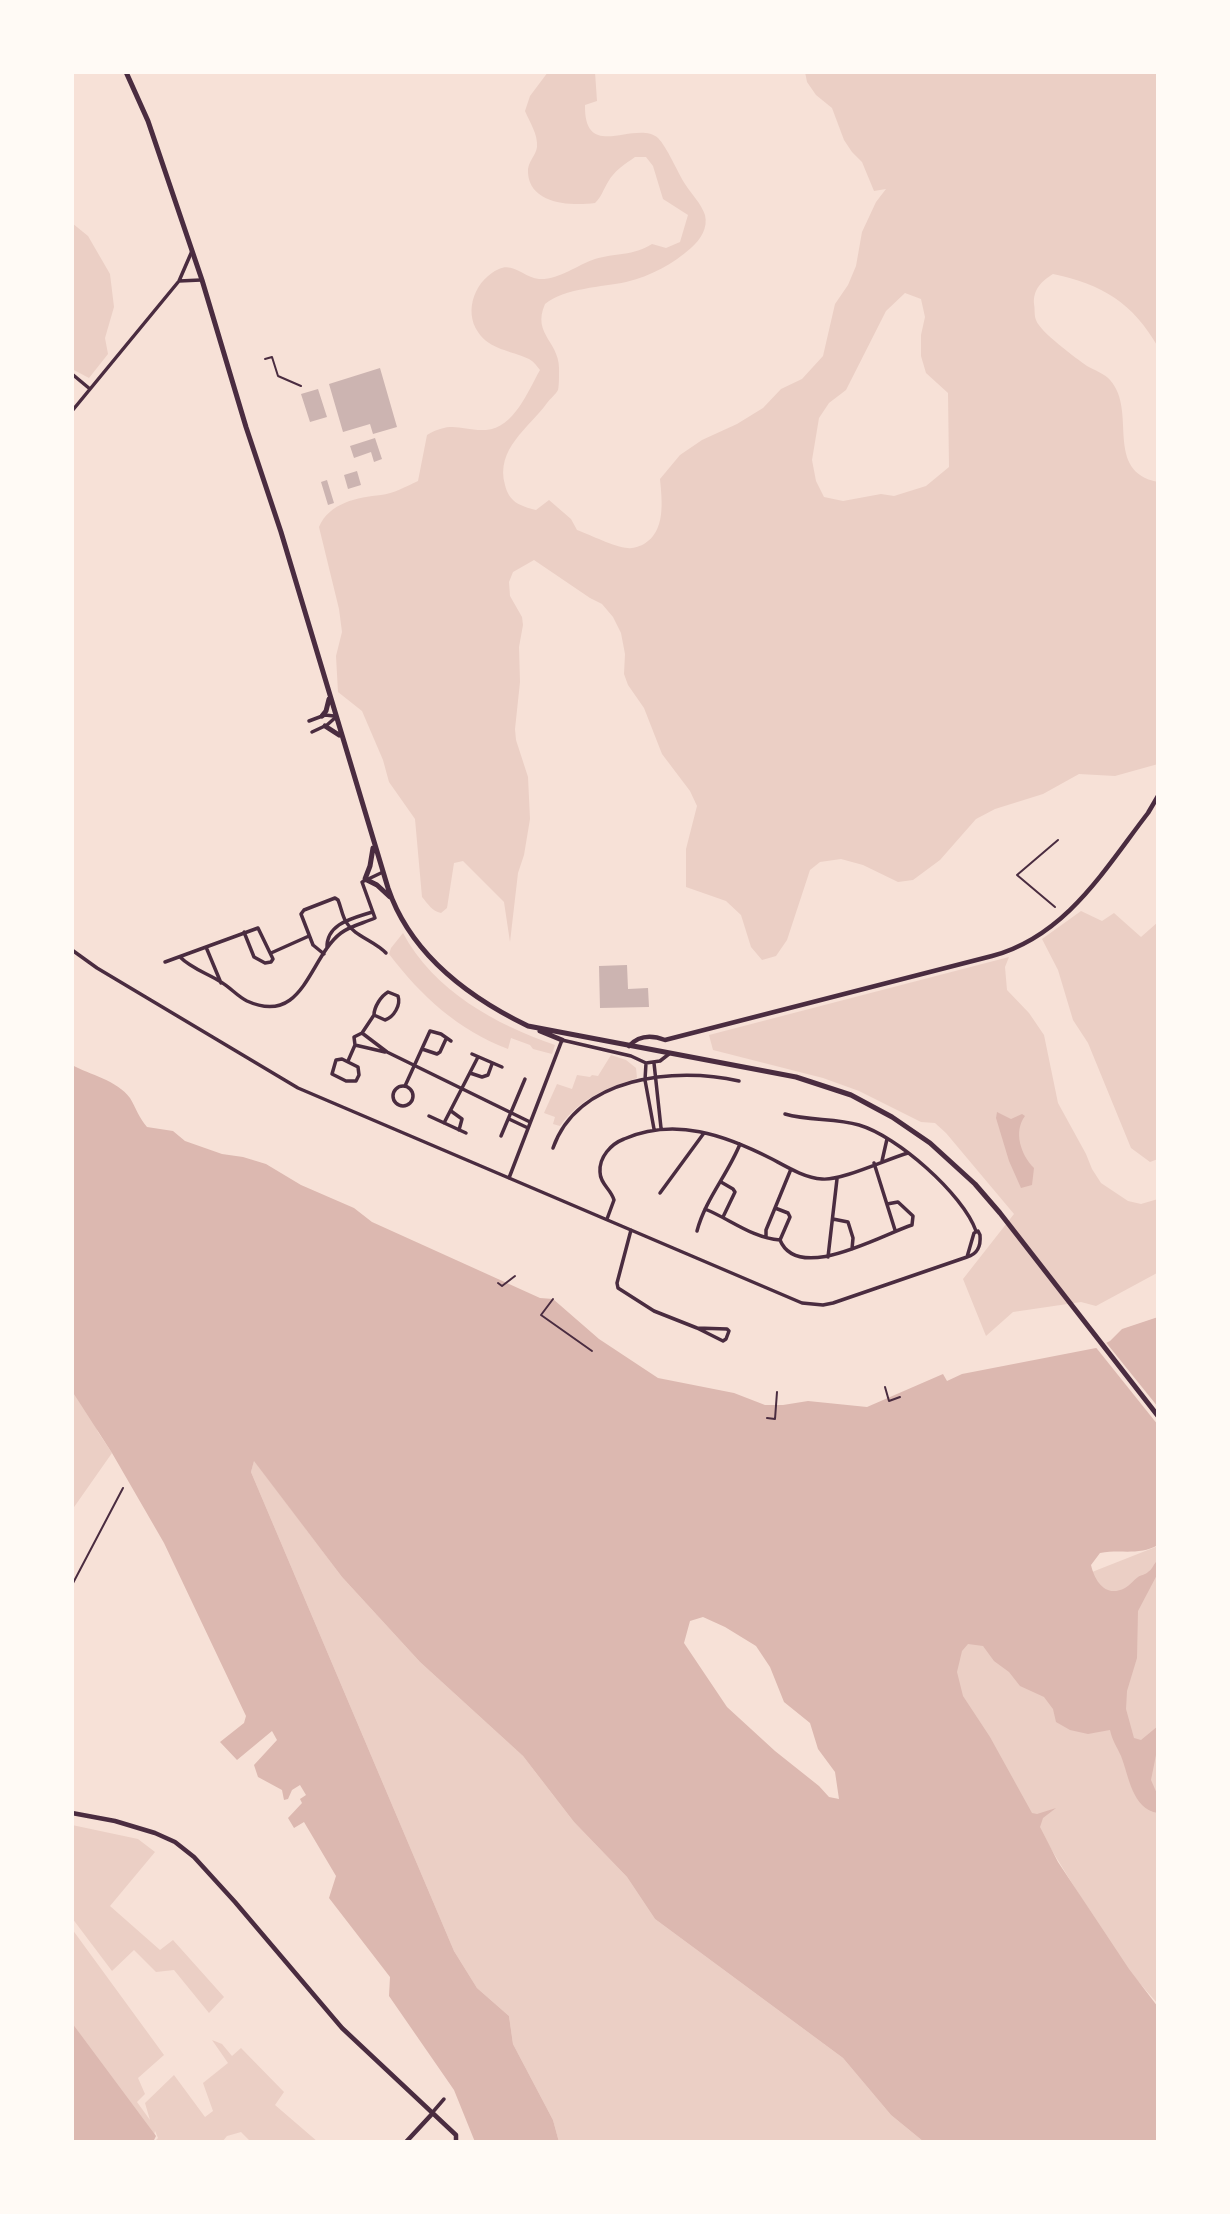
<!DOCTYPE html>
<style>
body{margin:0}
#map{position:relative;width:1230px;height:2214px;overflow:hidden;background:#f7e1d7;font-family:Raleway,sans-serif}
canvas{display:block}
.frame{position:absolute;inset:0;border:74px solid #fffaf5;pointer-events:none}
</style>
<div id="map">
<canvas width="1230" height="2214"></canvas>
<div class="frame"></div>
</div>
<script>
const c = document.querySelector('canvas').getContext('2d');
c.lineJoin = 'round';
function fill(path, color) { c.fillStyle = color; c.fill(path, 'evenodd'); }
function stroke(path, color, width, dash) { c.strokeStyle = color; c.lineWidth = width; c.lineCap = dash ? 'butt' : 'round'; c.setLineDash(dash || []); c.stroke(path); }
const green = new Path2D(`
 M548,72H595L597,101L585,105C584,163 635,119 658,138C667,147 678,173 685,184C692,195 701,203 705,215C708,228 701,239 691,248C673,264 651,276 626,282C603,287 564,288 545,304C531,336 562,341 559,374C559,378 559,386 558,390C556,394 550,399 547,403C529,428 495,449 505,485C509,502 520,506 536,510L549,500L571,519L577,530C591,535 614,547 628,548C633,549 640,546 644,544C666,531 662,501 660,479L680,455L702,440L737,424L763,408L781,389L802,379L823,356L835,304L848,285L856,266L862,232L876,202L886,189L874,191L862,162L852,152L844,140L832,108L816,95L807,82L805,72H1158V347C1133,303 1102,284 1053,274C1042,281 1033,289 1034,304C1035,308 1034,315 1036,320C1040,332 1076,358 1087,366C1094,370 1105,374 1110,380C1138,411 1103,471 1158,482V764L1115,776L1079,774L1043,794L995,809L976,819L940,860L913,880L898,882L863,865L841,859L820,862L810,870L787,940L776,956L762,960L751,947L741,915L726,901L686,887V849L697,806L690,791L662,754L644,708L628,685L624,674L625,654L621,633L613,617L602,604L590,598L534,560L513,572L509,582L510,596L522,617L523,625L519,647L520,682L515,729L516,740L528,777L530,819L524,855L518,873L510,942L504,902L463,861L454,863L447,908L441,913C432,911 428,904 422,897L415,819L389,782L383,760L362,711L338,692L336,656L342,632L339,609L319,527C329,503 358,497 381,495C393,494 407,486 418,481L427,435C453,420 460,431 486,430C514,428 528,391 540,370C537,366 533,361 529,359C510,350 490,350 478,332C463,310 476,279 499,269C513,262 525,278 539,279C559,280 577,265 595,259C614,253 634,256 652,244L666,248L680,242L688,215L663,199L653,166L646,157H635C625,164 614,171 608,182C603,190 602,196 595,203C573,206 530,205 528,173C527,162 536,156 537,147C538,134 530,123 525,111L530,96ZM905,293L921,299L925,317L921,335V356L926,373L948,393L949,467L926,486L894,496L881,494L843,501L824,497L816,481L812,460L819,418L829,403L846,390L886,311Z
 M72,223L88,236L110,274L114,307L105,338L108,354L89,378L72,369Z
 M1081,911L1102,921L1114,913L1141,937L1158,922V1159L1150,1162L1131,1148L1088,1043L1073,1020L1058,970L1042,939Z
 M403,933C433,990 496,1025 555,1045L552,1054L533,1049L530,1045L511,1038L508,1049C458,1030 421,996 389,954L391,948Z
 M1009,957L1005,967L1007,990L1029,1013L1044,1035L1058,1103L1086,1154L1092,1169L1101,1183L1128,1201L1141,1204L1158,1199V1268L1157,1273L1096,1306L1081,1302L1013,1312L986,1336L963,1279L1014,1214L946,1133L935,1123L921,1122L859,1091L823,1078L713,1050L709,1035Z
 M611,1055L626,1060L636,1068L637,1078C603,1090 582,1097 560,1126L553,1124L555,1117L544,1113L557,1084L572,1089L577,1075L590,1077L592,1075L598,1076Z
 M72,1365L98,1432L112,1453L72,1510Z
 M254,1460L342,1577L420,1662L523,1756L574,1822L627,1877L655,1919L843,2058L891,2115L924,2142H559L553,2120L513,2044L509,2016L477,1988L454,1951L251,1472Z
 M1158,1546V2004L1120,1961L1019,1797L955,1687V1648L983,1615Z
 M72,1825L138,1839L155,1852L110,1906L160,1950L173,1940L224,1997L209,2013L174,1970L156,1972L134,1950L112,1971L72,1918Z
 M72,1929L164,2055L138,2078L145,2094L137,2102L150,2120L145,2103L174,2075L205,2117L213,2111L203,2083L228,2063L212,2040L222,2044L232,2056L241,2048L284,2092L275,2105L318,2142H251L241,2132L227,2136L222,2142H154L158,2138L155,2131L154,2136L72,2142Z`);
const water = new Path2D(`
 M72,1065C90,1075 117,1080 130,1098C136,1108 139,1118 147,1127L173,1131L185,1141L222,1154L243,1157L266,1164L301,1185L354,1208L372,1222L540,1298L553,1299L599,1339L658,1378L734,1393L765,1405H783L808,1401L867,1407L943,1374L947,1381L962,1374L1096,1348L1110,1341L1122,1329L1158,1317V1545C1139,1556 1121,1549 1100,1553L1091,1565C1095,1582 1106,1598 1125,1588C1130,1585 1134,1580 1138,1577C1141,1575 1145,1575 1148,1572C1153,1569 1153,1564 1158,1560V1573L1138,1611L1137,1658L1127,1691L1126,1709L1134,1738L1141,1740L1158,1726V1745L1151,1780L1158,1796V1813C1132,1809 1129,1776 1121,1756C1117,1747 1112,1740 1110,1730L1088,1734L1070,1730L1056,1722L1053,1709L1044,1697L1020,1686L1009,1672L994,1661L983,1646L968,1644L962,1651L957,1672L963,1696L990,1737L1032,1813L1037,1814L1056,1808L1043,1818L1040,1827L1058,1862L1129,1969L1158,2007V2142H924L891,2115L843,2058L655,1919L627,1877L574,1822L523,1756L420,1662L342,1577L254,1461L251,1472L454,1951L477,1988L509,2016L513,2044L553,2120L559,2142H475L454,2090L389,1996L390,1977L329,1898L336,1876L304,1822L294,1828L288,1818L302,1803L300,1799L306,1795L300,1785L292,1790L288,1799L284,1800L282,1790L258,1777L254,1765L277,1740L272,1731L237,1760L220,1742L244,1723L246,1716L164,1543L112,1453L72,1391ZM703,1617L725,1627L756,1646L770,1667L784,1702L810,1723L818,1749L835,1772L839,1799L829,1797L819,1786L775,1751L727,1707L684,1643L690,1621Z
 M997,1112L1011,1119L1022,1114L1025,1116C1013,1132 1021,1155 1034,1168L1032,1185L1021,1188L1009,1161L996,1118Z
 M72,2023L156,2136L153,2142H72Z`);
const pier = new Path2D(`
 M1104,1340L1158,1407V1425L1094,1345Z`);
const building = new Path2D(`
 M380,368L397,427L373,434L370,424L343,432L329,384Z
 M318,389L327,417L310,422L301,394Z
 M375,438L382,459L374,462L371,452L354,458L350,446Z
 M357,471L361,485L348,489L344,475Z
 M327,480L334,503L328,505L321,482Z
 M627,965L628,989L648,988L649,1007L600,1008L599,966Z`);
const path = new Path2D(`
 M265,359L272,357L278,376L301,386
 M498,1283L502,1286L515,1276
 M553,1299L541,1315L592,1351
 M885,1387L889,1401L900,1397
 M767,1418L775,1419L777,1392`);
const service = new Path2D(`
 M1055,907L1017,875L1058,840
 M72,1585L123,1488`);
const minor = new Path2D(`
 M179,281L201,280
 M72,374L90,389
 M72,411L179,281L192,251
 M309,721L325,715L334,716
 M312,732L327,725L336,717
 M206,947L221,983
 M327,948C326,923 354,918 372,912
 M72,950L97,968L298,1088L802,1303L823,1305L833,1303L967,1257
 M271,953L309,936
 M324,954L313,945L301,914L304,910L335,898L338,900C341,907 342,915 346,922C354,936 375,941 386,953
 M180,957C192,969 207,973 221,982C231,988 237,996 247,1001C304,1027 309,957 341,933C350,926 364,923 375,918L362,882L383,872
 M165,962L258,928L273,959L271,962L265,963L254,957L244,932
 M388,992L398,996C401,1005 394,1017 385,1020L374,1015C374,1007 381,996 388,992Z
 M362,1033L374,1015
 M355,1045L385,1052
 M422,1049L437,1054L440,1052L446,1039
 M472,1054L502,1067
 M342,1059L358,1067L359,1075L356,1081H346L332,1074L336,1060Z
 M348,1061L355,1045L354,1037L362,1033L387,1052L530,1122
 M646,1063L645,1080L654,1129
 M654,1063L661,1128
 M470,1073L482,1077L488,1075L492,1064
 M393 1096a10 10 0 1 1 20 0a10 10 0 1 1-20 0Z
 M405,1086L430,1031L441,1034L451,1041
 M451,1111L462,1119L459,1130
 M785,1114C809,1121 835,1118 859,1125C897,1136 963,1194 976,1231
 M429,1116L466,1133
 M509,1119L528,1128
 M444,1123L478,1057
 M501,1136L525,1079
 M553,1148C578,1077 675,1066 739,1081
 M882,1161L887,1139
 M874,1163L895,1230
 M509,1178L562,1040L631,1056L646,1063L660,1061L669,1054
 M721,1182L733,1189L735,1192L723,1217
 M660,1193L704,1133
 M775,1208L788,1213L790,1217L780,1240
 M705,1209C730,1219 752,1238 780,1240C798,1284 883,1234 912,1225L913,1216L898,1202L887,1204
 M607,1219L614,1200C611,1189 600,1184 600,1172C599,1157 611,1144 624,1139C675,1117 725,1135 772,1159C787,1167 805,1178 822,1179C841,1181 887,1159 908,1153
 M833,1219L848,1222L853,1238L852,1249
 M631,1230L617,1283L618,1288L654,1311L697,1328L723,1341L726,1339L729,1331L727,1329L697,1328
 M697,1231C705,1200 728,1174 740,1144
 M978,1231L980,1235C981,1246 978,1254 967,1257L974,1233Z
 M766,1237V1230L791,1169
 M828,1257L837,1179
 M432,2113L444,2099`);
const tertiary = new Path2D(`
 M629,1046C639,1035 652,1035 665,1040L992,956C1066,936 1104,870 1148,813L1158,796`);
const secondary = new Path2D(`
 M72,1813L115,1821L155,1833L175,1842L194,1857L235,1902L342,2028L456,2135V2142
 M406,2142L432,2114`);
const primary = new Path2D(`
 M126,72L148,121L202,280L246,427L281,532L388,888C410,953 468,997 528,1026L796,1077L851,1095L892,1117L930,1143L975,1184L1000,1213L1158,1416
 M322,716L326,711L329,699
 M325,726L339,735
 M373,848L370,866L365,879L377,885L390,897
 M540,1031L562,1040`);
fill(green, '#ebcfc5');
fill(water, '#dcb8b0');
fill(pier, '#f7e1d7');
fill(building, '#ccb4b1');
stroke(path, '#4a2c40', 2);
stroke(service, '#4a2c40', 2);
stroke(minor, '#4a2c40', 3.5);
stroke(tertiary, '#4a2c40', 4.5);
stroke(secondary, '#4a2c40', 4.5);
stroke(primary, '#4a2c40', 5);
</script>
